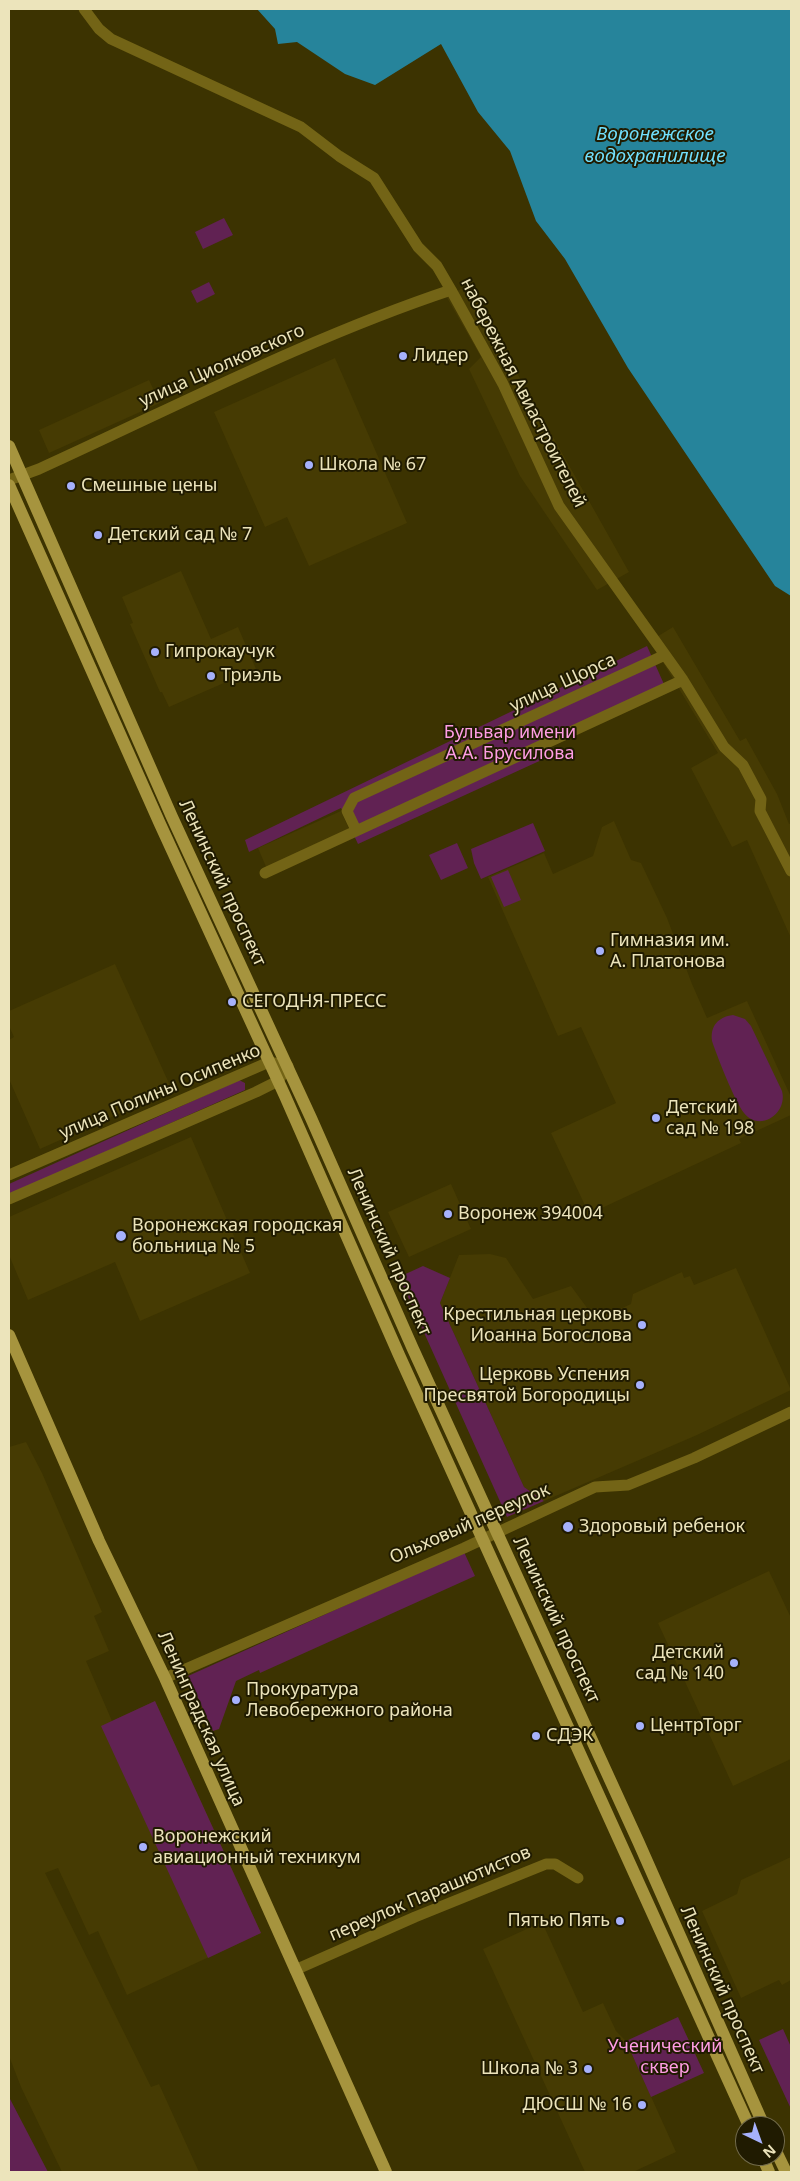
<!DOCTYPE html>
<meta charset="utf-8">
<style>
body{margin:0}
#map{position:relative;width:800px;height:2181px;overflow:hidden;background:#3c3301;font-family:"Noto Sans",sans-serif}
canvas{display:block}
.frame{position:absolute;inset:0;border:10px solid #ece4bb;pointer-events:none}
.north{position:absolute;left:735px;top:2116px;width:50px;height:50px;box-sizing:border-box;background:#201b01;border:1px solid #726b4b;border-radius:50%;rotate:138deg;font-size:14px;font-weight:700;line-height:20px;text-align:center;color:#ece4bb}
.north::after{content:'';display:block;margin:auto;width:18px;height:22px;background:#a6b1fc;clip-path:polygon(50% 0,100% 100%,50% 72%,0 100%)}
</style>
<div id="map">
<canvas width="800" height="2181"></canvas>
<div class="frame"></div>
<div class="north">N</div>
</div>
<script>
const c = document.querySelector('canvas').getContext('2d');
c.lineJoin = 'round';
function fill(path, color) { c.fillStyle = color; c.fill(path, 'evenodd'); }
function stroke(path, color, width, dash) { c.strokeStyle = color; c.lineWidth = width; c.lineCap = dash ? 'butt' : 'round'; c.setLineDash(dash || []); c.stroke(path); }
function write(font, color, halo, rows, align = 'center') {
  c.font = font + ' "Noto Sans",sans-serif'; c.lineWidth = 4; c.setLineDash([]); c.textBaseline = 'middle'; c.strokeStyle = halo; c.fillStyle = color; for (const [text, x, y, turn = 0] of rows) {
    c.save(); c.translate(x, y); c.rotate((+turn || 0) * Math.PI / 180); c.textAlign = isNaN(turn) ? turn : align; if (halo) c.strokeText(text, 0, 0); c.fillText(text, 0, 0); c.restore();
  }
}
const built = new Path2D(`
 M468,286L629,572L597,590L520,476L469,369L481,357L446,296Z
 M335,358L407,523L309,566L287,517L265,527L214,412Z
 M149,380L160,403L49,453L39,430Z
 M181,571L211,639L238,627L256,669L169,707L162,692H160L130,624L133,623L122,597Z
 M673,627L740,741L746,738L777,794L789,824L791,823V938L747,840L732,847L691,768L718,753L650,641Z
 M341,811L349,829L267,869L258,848Z
 M614,821L631,860L641,863L667,918L692,984L707,1018L747,1001L791,1097V1115L739,1139L741,1143L589,1214L551,1133L616,1103L581,1027L558,1036L488,877L544,853L553,874L593,856L602,827Z
 M115,964L172,1090L40,1149L9,1079V1040L14,1037L9,1026V1011Z
 M191,1137L250,1273L140,1321L115,1262L28,1300L9,1255V1217Z
 M451,1184L471,1229L409,1257L388,1212Z
 M490,1254L506,1258L533,1299L571,1286L596,1320L631,1304L633,1294L682,1272L684,1278L690,1276L694,1285L736,1268L791,1390L697,1435L544,1501L524,1487L440,1303L459,1255Z
 M26,1442L42,1473L102,1612L94,1616L109,1651L86,1661L112,1721L155,1701L261,1933L127,1995L98,1931L89,1935L58,1868L45,1873L151,2087L159,2084L199,2172H62L21,2087L9,2056V1447Z
 M769,1571L791,1618V1759L733,1786L658,1623Z
 M791,1857V1980L782,1985L779,1980L741,1998L702,1911L737,1894L741,1880Z
 M542,1922L583,2012L603,2003L616,2031L626,2041L676,2152L633,2172H585L483,1949Z`);
const green = new Path2D(`
 M224,218L233,235L203,249L195,232Z
 M209,282L215,294L197,303L191,291Z
 M647,646L667,691L542,748L546,758L358,844L341,808L249,852L245,840Z
 M533,823L545,851L481,879L474,863L471,849Z
 M457,843L468,868L441,880L429,855Z
 M508,870L521,900L504,907L491,877Z
 M733,1015L745,1019L751,1026L782,1091C788,1113 760,1133 744,1113C735,1102 717,1056 712,1041C710,1026 718,1017 733,1015Z
 M239,1080L245,1083V1090L9,1195V1184Z
 M423,1266L450,1278L440,1303L524,1487L544,1501L507,1517L399,1277Z
 M464,1552L475,1576L260,1673L259,1670L236,1681L219,1729L213,1731L188,1676Z
 M155,1701L261,1933L208,1958L101,1726Z
 M678,2017L704,2073L651,2097L626,2041Z
 M783,2029L791,2047V2109L759,2040Z
 M9,2097L48,2172H9Z`);
const water = new Path2D(`
 M257,9H791V596L775,586L628,368L565,259L536,221L510,151L478,112L441,44L375,85L345,74L297,42L278,44L275,29Z`);
const minor = new Path2D(`
 M84,9L99,29L111,39L301,127L339,156L374,178L418,247L437,266L451,290L503,384L559,506L683,680L724,747L743,765L761,799L760,811L791,871
 M9,480L39,469C175,407 310,337 451,290
 M356,830L347,811L354,798L665,655
 M265,873L683,680
 M9,1175L269,1062L288,1066L278,1081L256,1092L9,1199
 M165,1678L464,1548L595,1487L628,1485L694,1458L791,1412
 M295,1970L415,1917L546,1864H555L578,1878`);
const major = new Path2D(`
 M9,446L172,817L311,1118L413,1349L638,1841L764,2126
 M9,485L160,824L285,1096L399,1355L749,2126
 M9,1335L99,1541L165,1678L386,2172
 M775,2149L786,2172
 M762,2156L769,2172`);
const markers = [
 [403,356,5,"#a6b1fc"],
 [309,465,5,"#a6b1fc"],
 [71,486,5,"#a6b1fc"],
 [98,535,5,"#a6b1fc"],
 [155,652,5,"#a6b1fc"],
 [211,676,5,"#a6b1fc"],
 [600,951,5,"#a6b1fc"],
 [232,1002,5,"#a6b1fc"],
 [656,1118,5,"#a6b1fc"],
 [448,1214,5,"#a6b1fc"],
 [121,1236,6,"#a6b1fc"],
 [642,1325,5,"#a6b1fc"],
 [640,1385,5,"#a6b1fc"],
 [568,1527,6,"#a6b1fc"],
 [734,1663,5,"#a6b1fc"],
 [236,1700,5,"#a6b1fc"],
 [640,1726,5,"#a6b1fc"],
 [536,1736,5,"#a6b1fc"],
 [143,1847,5,"#a6b1fc"],
 [620,1921,5,"#a6b1fc"],
 [588,2069,5,"#a6b1fc"],
 [642,2105,5,"#a6b1fc"]
];
const poiNames = [
 ["Лидер",413,356],
 ["Школа № 67",319,465],
 ["Смешные цены",81,486],
 ["Детский сад № 7",108,535],
 ["Гипрокаучук",165,652],
 ["Триэль",221,676],
 ["Гимназия им.",610,941],
 ["А. Платонова",610,962],
 ["СЕГОДНЯ-ПРЕСС",242,1002],
 ["Детский",666,1108],
 ["сад № 198",666,1129],
 ["Воронеж 394004",458,1214],
 ["Воронежская городская",132,1226],
 ["больница № 5",132,1247],
 ["Крестильная церковь",632,1315,"right"],
 ["Иоанна Богослова",632,1336,"right"],
 ["Церковь Успения",630,1375,"right"],
 ["Пресвятой Богородицы",630,1396,"right"],
 ["Здоровый ребенок",579,1527],
 ["Детский",724,1653,"right"],
 ["сад № 140",724,1674,"right"],
 ["Прокуратура",246,1690],
 ["Левобережного района",246,1711],
 ["ЦентрТорг",650,1726],
 ["СДЭК",546,1736],
 ["Воронежский",153,1837],
 ["авиационный техникум",153,1858],
 ["Пятью Пять",610,1921,"right"],
 ["Школа № 3",578,2069,"right"],
 ["ДЮСШ № 16",632,2105,"right"]
];
const streetNames = [
 ["улица Циолковского",222,366,-24],
 ["набережная Авиастроителей",523,393,63],
 ["улица Щорса",563,683,-25],
 ["Ленинский проспект",222,883,65],
 ["улица Полины Осипенко",160,1092,-23],
 ["Ленинский проспект",389,1252,66],
 ["Ольховый переулок",470,1524,-24],
 ["Ленинский проспект",556,1620,65],
 ["Ленинградская улица",201,1719,66],
 ["переулок Парашютистов",430,1894,-23],
 ["Ленинский проспект",722,1990,66]
];
const parkNames = [
 ["Бульвар имени",510,733],
 ["А.А. Брусилова",510,754],
 ["Ученический",665,2047],
 ["сквер",665,2068]
];
const waterNames = [
 ["Воронежское",655,135],
 ["водохранилище",655,157]
];
fill(built, '#463b03');
fill(green, '#612253');
fill(water, '#26849b');
stroke(minor, '#736416', 11);
stroke(major, '#a6943e', 12);
for (const [x, y, r, color] of markers) { const dot = new Path2D(); dot.arc(x, y, r, 0, 2 * Math.PI); c.fillStyle = color; c.fill(dot); stroke(dot, '#201b01', 2); }
write('18px', '#ece4bb', '#201b01', poiNames, 'left');
write('18px', '#ece4bb', '#201b01', streetNames);
write('18px', '#ff9de4', '#201b01', parkNames);
write('italic 19px', '#71dffc', '#201b01', waterNames);
</script>
